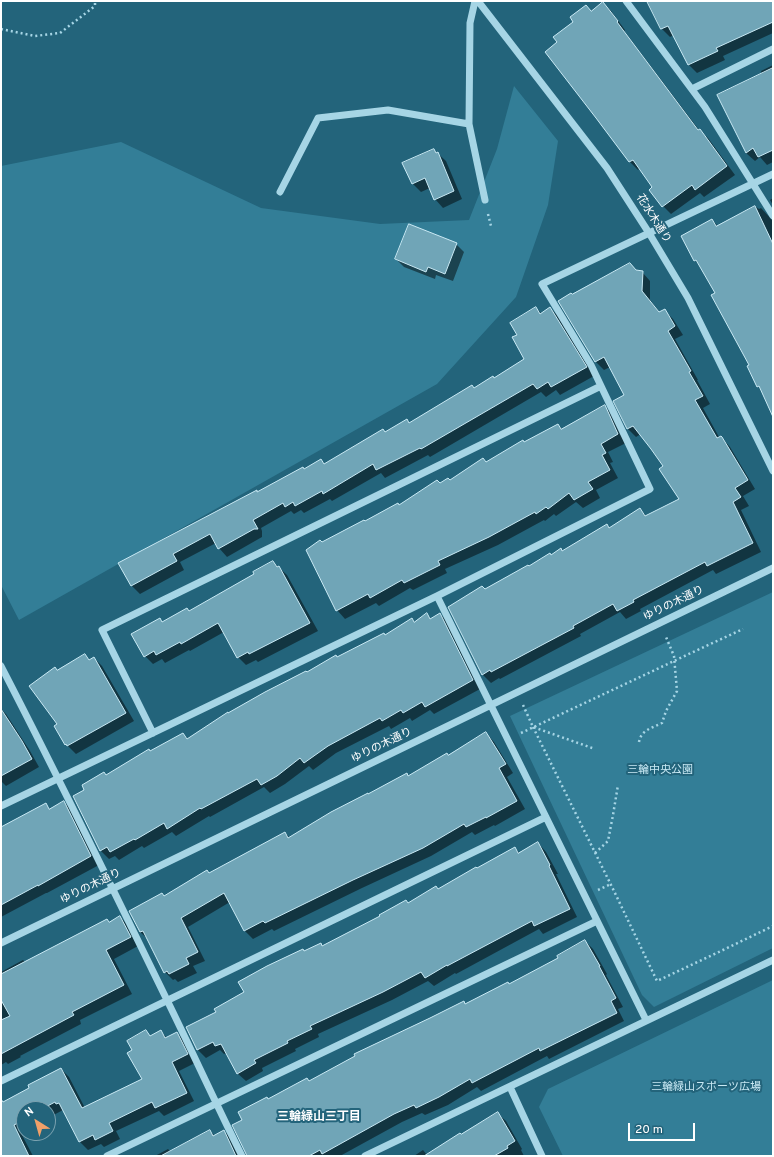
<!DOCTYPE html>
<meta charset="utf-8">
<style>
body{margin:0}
#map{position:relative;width:774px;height:1157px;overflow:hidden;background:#23647b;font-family:Overpass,sans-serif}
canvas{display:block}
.frame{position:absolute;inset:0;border:2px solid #fff;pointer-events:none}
.north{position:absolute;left:16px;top:1101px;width:40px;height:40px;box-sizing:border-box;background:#23647b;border:1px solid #7ba2b0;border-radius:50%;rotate:323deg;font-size:11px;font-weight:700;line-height:16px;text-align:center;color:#fff}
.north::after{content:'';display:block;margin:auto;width:14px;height:18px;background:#f0a069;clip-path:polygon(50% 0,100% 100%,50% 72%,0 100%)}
.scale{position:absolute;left:628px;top:1123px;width:67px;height:18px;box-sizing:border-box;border:2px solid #fff;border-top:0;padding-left:5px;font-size:12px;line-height:14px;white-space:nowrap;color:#fff;-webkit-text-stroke:3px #23647b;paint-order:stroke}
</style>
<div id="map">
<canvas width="774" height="1157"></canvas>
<div class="frame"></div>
<div class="north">N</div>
<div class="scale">20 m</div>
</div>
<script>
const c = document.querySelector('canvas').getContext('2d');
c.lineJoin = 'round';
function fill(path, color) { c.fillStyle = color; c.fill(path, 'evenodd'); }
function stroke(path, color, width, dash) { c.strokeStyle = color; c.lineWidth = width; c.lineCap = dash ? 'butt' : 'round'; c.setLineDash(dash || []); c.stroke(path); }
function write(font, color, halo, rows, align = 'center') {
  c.font = font + ' Overpass,"Noto Sans JP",sans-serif'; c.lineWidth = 4; c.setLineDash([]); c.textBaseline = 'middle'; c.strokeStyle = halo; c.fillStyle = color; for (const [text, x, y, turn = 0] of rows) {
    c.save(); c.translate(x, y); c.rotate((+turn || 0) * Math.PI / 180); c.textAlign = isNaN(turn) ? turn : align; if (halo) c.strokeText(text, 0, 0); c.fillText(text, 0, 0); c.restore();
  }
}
const green = new Path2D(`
 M514,86L558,141L548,205L516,297L437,384L19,620L1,585V166L121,142L261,208L380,224L469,220L497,149Z
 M773,592V948L654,1007L642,995L510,716Z
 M773,980V1156H563L539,1107L548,1089Z`);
const shadow = new Path2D(`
 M651,1H773V33L723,56L725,60L697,73L689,65L674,35L670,37L662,29L649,2Z
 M603,3L611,11L625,30L624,31L699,130L708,138L735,175L704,197L700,193L671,214L663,206L654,187L640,168L638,170L630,162L601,122L591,12Z
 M773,65V162L767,165L760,157L755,161L746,153L762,75L761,71Z
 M434,150L446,161L462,199L443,208L435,199L430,188L421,192L413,184L404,163Z
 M773,198V205L770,200Z
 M756,207L759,209L761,208L773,221V293L716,294L700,265L695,260L712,220L718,226Z
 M456,244L464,252L453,281L436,275L435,279L404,267L396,259Z
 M637,271L642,272L650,281V300L660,313L664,310L673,319L683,335L675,339L698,380H697L710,404L703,408L719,437H721L730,447L755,489L743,496L749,506L741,510L761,552L716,574L713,570L640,609L641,611L626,619L620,612L580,634L581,636L500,679L499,678L491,683L483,675L450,608L551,556L561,549L563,552L607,525L610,528L640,509L646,516L680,499L664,467L641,434L636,437L628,429L615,401L626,395L610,367L604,370L596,362L560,302L572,295Z
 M536,308L542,314L550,308L558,316L594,376L560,395L556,390L546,397L541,392L430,457L428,455L385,478L381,473L332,501L330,499L304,513L301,510L294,514L291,511L261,528L262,531V537L227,557L219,548L216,543L180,562L184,570L140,594L131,585L120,563L256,491L258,493L304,470L321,460L325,464L385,433L407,420L410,424L474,389L493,377L495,379L526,359L518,335Z
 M604,406L613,415L626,443L608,452L613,462L610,463L618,478L596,490L600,498L583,508L576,502L556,516L554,514L545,521L544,520L498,545L445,569L447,573L413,590L410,588L379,606L376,603L345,619L337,610L308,550L400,506L440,484L451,481L558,425L562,429Z
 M273,562L287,575L318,631L258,662L256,660L246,665L238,657L224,632L190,651L189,650L165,663L162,659L153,664L145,656L160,620L163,623L189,611L256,575Z
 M440,614L448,622L480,689L434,714L430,710L412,721L410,718L391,729L389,726L336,753L313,770L309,766L285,784L270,793L264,787L210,817L209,816L176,836L172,832L144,848L142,846L119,860L115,856L109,859L101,851L74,797L86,790L106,775L183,734L188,739L228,714L337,658L386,636L412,619L415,622L427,615L431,619Z
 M85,655L90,661L94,658L102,666L134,721L76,754L66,744L58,724V671Z
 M1,709L6,714L30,751L39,767L6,786L2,782H1Z
 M486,733L494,742L513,773L507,777L525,809L495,826L494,825L475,835L472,832L431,856L362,888L274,931L272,929L253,939L244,930L230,902L188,927L205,961L193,966L197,973L178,982L175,979L173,980L165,972L149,940L140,932L130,911L162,894L165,897L209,874L285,833L290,838L449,756Z
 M64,802L72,810L99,865L47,893H46L1,917V828L45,805L50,810Z
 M538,843L546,852L558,874H556L577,917L543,934L539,929L456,974L455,973L434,986L428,981L392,1000L318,1034L319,1037L295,1049L296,1051L262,1068L263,1071L246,1081L237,1073L227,1053L224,1054L220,1050L206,1058L197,1049L217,1012L245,992L304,952L321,944L323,946L381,917L406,901L409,904L436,887L439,890L515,849L520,853Z
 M120,917L128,925L138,946L114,959L132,994L80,1020L81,1024L20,1056L21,1057L8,1064L6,1062L1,1065V972L23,960L25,962Z
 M585,941L593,949L607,974L606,975L623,1007L618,1009L624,1021L549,1059L547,1056L481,1091L477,1087L448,1105L425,1115L422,1113L402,1122L340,1156H247L244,1120L268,1100L309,1081L464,1003L466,1005L510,985L560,958Z
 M146,1032L151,1037L161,1032L167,1038L177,1033L185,1041L195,1063L179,1071L194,1101L164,1116L159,1111L116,1131L120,1139L104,1147L101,1144L88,1150L80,1142L63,1110L48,1118V1109H24V1132L21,1133L33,1156H1V1105L31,1088L61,1069L69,1077L85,1108L143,1080L133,1050Z
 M497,1113L506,1121L522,1149L521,1150L524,1156H414L423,1150L427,1155Z
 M210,1131L215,1136L224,1131L232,1139L240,1156H155L168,1149L171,1152Z`);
const building = new Path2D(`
 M647,1H773V22L716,48L718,51L688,65L668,26L661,29Z
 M603,2L618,21L617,22L698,130L700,129L727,166L695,190L692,185L662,207L649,190L652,187L633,160L629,162L596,118L545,52L557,42L553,37L573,22L570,17L586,5L591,11Z
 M773,68V150L758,157L753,148L746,153L717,95Z
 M434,149L436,153L438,152L454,191L434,200L425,178L412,184L402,163Z
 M755,206L773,244V417L759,386L757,387L747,366L749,365L711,295L715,293L696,260L694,261L681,236L712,219L716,226Z
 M409,224L457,243L445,274L428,267L426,272L395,259Z
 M630,263L636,270L643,271L642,291L659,312L665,309L675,326L668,331L691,371L689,372L703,396L695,400L717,438L721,436L722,437L748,480L735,488L741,497L733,502L753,543L707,566L705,562L633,600L634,602L617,611L613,604L573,626L574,628L491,672L490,670L482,675L448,607L482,586L485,589L528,565L529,566L550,553L551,555L561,548L562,551L607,524L609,528L640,508L645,516L679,499L659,469L663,466L651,449L633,426L627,429L613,401L624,395L604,357L595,362L558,301L571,293L572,294Z
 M536,307L540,314L550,307L587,367L551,387L548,382L537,389L533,384L421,449L420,448L376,470L373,464L323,494L322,491L295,506L293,502L285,507L283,503L253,520L258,529H254L218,549L210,534L173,554L177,561L131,586L118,563L257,490V492L303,467L304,469L321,459L324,464L383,429L385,432L407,419L409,423L472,385L474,388L493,376L494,378L524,359L512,337L517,335L510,323Z
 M605,405L618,434L601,444L606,453L602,455L610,470L588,482L593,489L574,500L569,493L548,509L546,507L536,514L535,512L489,537L438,561L440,565L404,583L402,580L370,598L368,594L336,611L306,550L320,540L322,542L364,520L365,521L398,503L399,505L437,480L440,483L448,478L450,480L483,458L486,462L523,440L524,442L558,424L561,429Z
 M273,561L277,567L279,566L310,623L249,654L248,652L237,658L218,623L181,644L180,642L156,655L154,651L144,657L131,634L160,618L162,622L187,608L189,611L254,574L253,572Z
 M427,613L430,619L440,613L473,680L425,707L422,702L403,713L401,710L382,721L380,718L328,746L304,763L300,758L277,776L261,785L257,779L201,809L200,808L167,829L164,823L135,840L134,839L110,852L107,847L100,851L73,796L84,790L82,785L104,772L106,775L149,749L150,751L183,733L187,739L228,712V713L265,692L306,671L307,672L336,655L337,657L384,633L385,635L412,618L414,622Z
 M85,654L89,660L94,657L126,713L67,746L66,744L65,745L54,726L57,724L29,686L55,667L57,670Z
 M1,709L22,741L32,759L1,776Z
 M486,732L506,764L499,768L517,801L486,818V817L466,827L464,824L423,848L353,880L265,923L263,921L244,931L224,893L181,918L198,952L186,958L189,964L169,974L167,971L164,973L143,931L140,932L129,911L162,893L164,896L207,870L209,873L285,832L288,838L331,812L368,793V794L407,773L408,776L447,753L448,755Z
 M64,801L91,856L38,886V885L1,905V827L46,803L49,809Z
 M538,842L550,865L549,866L570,909L534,926L532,921L447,966V965L425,978L421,972L383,992L310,1026L312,1029L287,1041L288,1043L254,1060L256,1063L237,1074L221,1044L215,1046L213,1042L197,1050L186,1027L216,1012L214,1009L244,992L238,982L267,966L303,949L304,951L321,943L322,946L380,916L379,915L406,900L408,903L436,886L438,889L476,867L477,868L515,847L518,853Z
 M120,916L131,937L106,950L124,985L72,1012L74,1015L1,1054V1020L10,1016L1,1000V974L107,919L109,922Z
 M585,940L600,966H599L616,998L611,1001L617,1013L540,1051L539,1048L472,1083L470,1079L439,1097L416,1108L414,1105L394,1114L322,1154L320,1150L309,1156H247L232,1125L242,1120L238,1112L267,1097L268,1099L307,1078L309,1081L355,1056L354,1054L430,1018L464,1001L465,1004L508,982L509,984L558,958L557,956Z
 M146,1030L150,1036L161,1030L165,1038L177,1032L188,1054L172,1062L187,1093L155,1108L152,1102L109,1123L113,1131L95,1140L93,1135L79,1142L59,1103L56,1104L55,1102L42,1109H24V1120L14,1125L29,1156H1V1099L3,1102L29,1088L28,1085L61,1068L82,1108L142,1079L127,1053L132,1050L127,1041Z
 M498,1112L515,1141L507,1146L508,1148L494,1156H424L460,1133L461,1134Z
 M210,1130L213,1136L224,1130L236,1156H161Z`);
const path = new Path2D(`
 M1,29L35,36L60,33L95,6V1
 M488,214L491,226
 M523,705L533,727L595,749
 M533,727L614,891L657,981L723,950L773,926
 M521,733L691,653L743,629
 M639,742C641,730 652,728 662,723L666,711L677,691L674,656L666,637
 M595,853L608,841L613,815L618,785
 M598,890L611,884`);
const minor = new Path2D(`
 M475,1L470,23L469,124L485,200
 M478,1L607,168L649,233L688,298L773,471
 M626,1L705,107L773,216
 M692,89L773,49
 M280,192L318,118L388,110L469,124
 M437,596L646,1020
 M1,666C58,776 112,887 166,998C192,1051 216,1104 242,1156
 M153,733L102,630L601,386
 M1,806L437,596L650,489L591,365L542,284L773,174
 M1,943L773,568
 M1,1081L546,817
 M510,1087L542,1156
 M107,1156L597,921
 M365,1156L773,960`);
const streetNames = [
 ["花水木通り",653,219,58],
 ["ゆりの木通り",674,604,-26],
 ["ゆりの木通り",382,746,-26],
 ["ゆりの木通り",91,887,-26]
];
const parkNames = [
 ["三輪中央公園",660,771],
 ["三輪緑山スポーツ広場",706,1088]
];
const neighbourhoodNames = [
 ["三輪緑山三丁目",319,1118]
];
fill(green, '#337e97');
fill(shadow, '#0007');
fill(building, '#70a5b7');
stroke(building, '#c9e9f4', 1);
stroke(path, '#a6d5e5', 2.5, [2, 3]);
stroke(minor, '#a6d5e5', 7);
write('11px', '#fff', '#23647b', streetNames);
write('11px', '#c9e9f4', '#23647b', parkNames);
write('bold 12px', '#fff', '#23647b', neighbourhoodNames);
</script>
